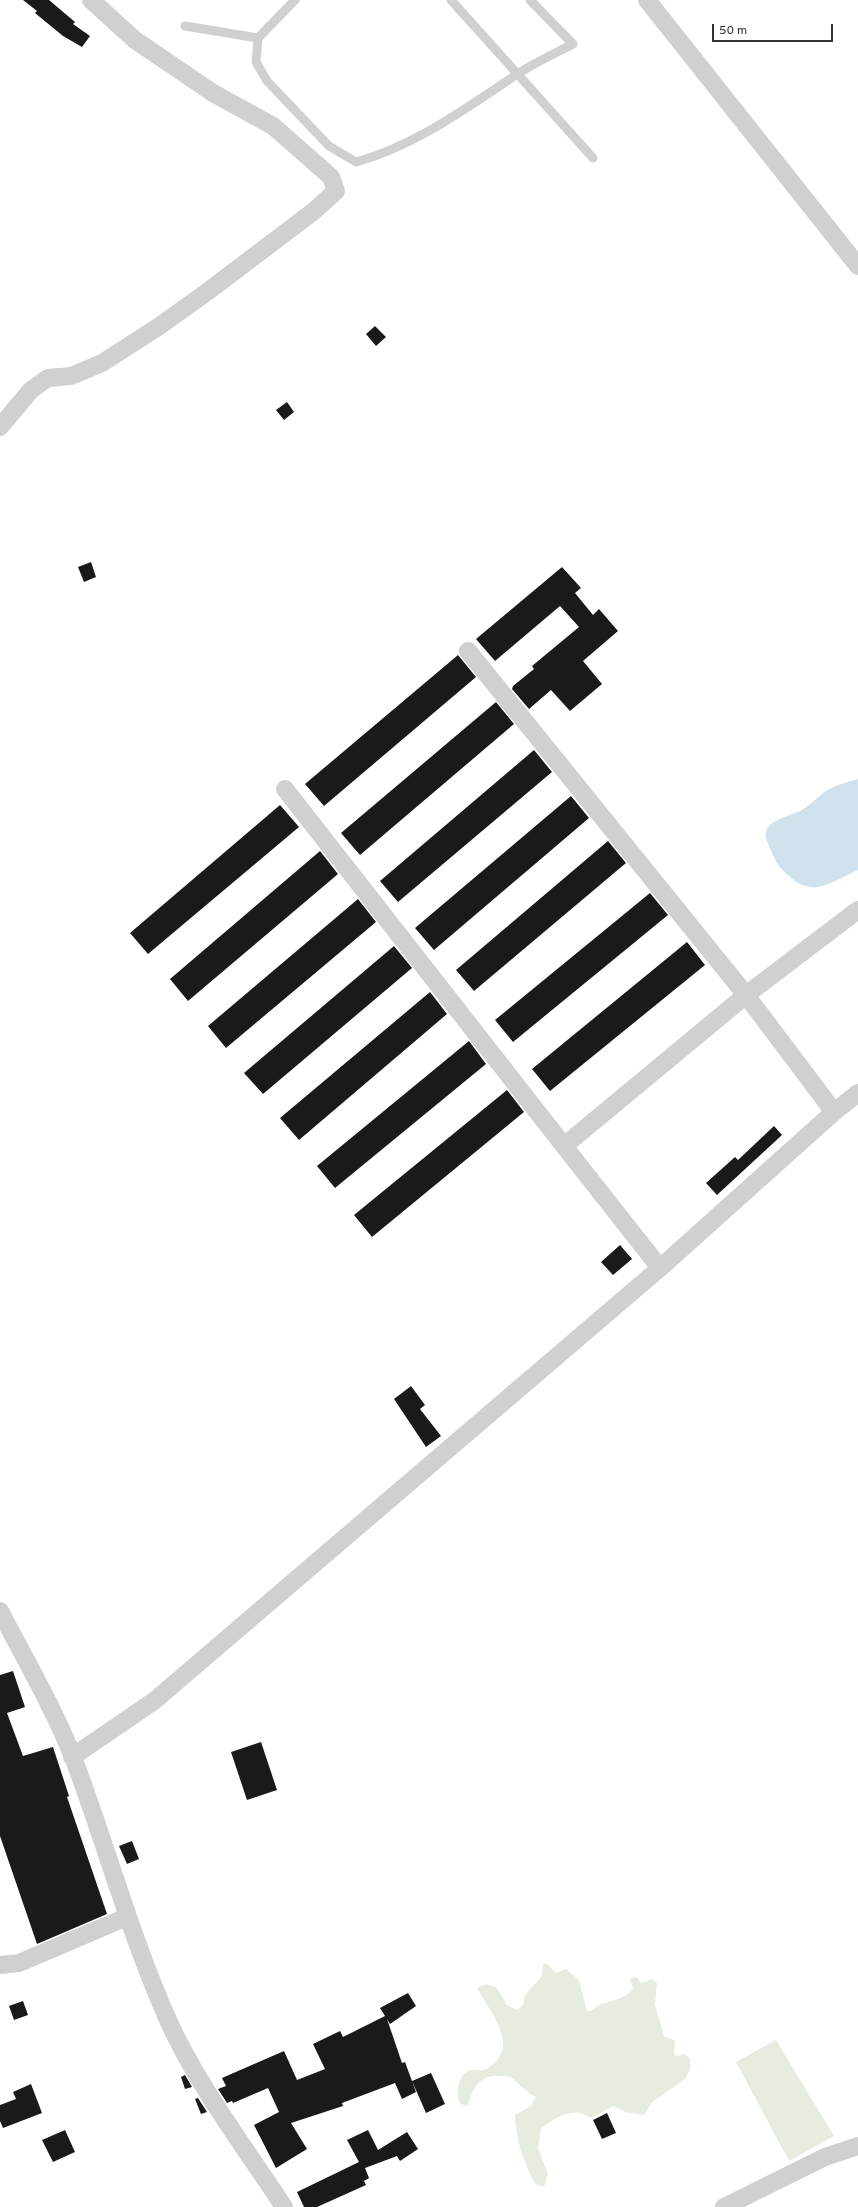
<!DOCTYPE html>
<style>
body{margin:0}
#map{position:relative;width:858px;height:2207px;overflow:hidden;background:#fff;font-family:Overpass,sans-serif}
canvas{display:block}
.scale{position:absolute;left:712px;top:24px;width:121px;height:18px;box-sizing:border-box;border:2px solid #333;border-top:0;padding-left:5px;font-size:12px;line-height:14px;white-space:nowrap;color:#333;-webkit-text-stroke:3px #fff;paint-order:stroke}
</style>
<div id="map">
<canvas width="858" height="2207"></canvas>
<div class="scale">50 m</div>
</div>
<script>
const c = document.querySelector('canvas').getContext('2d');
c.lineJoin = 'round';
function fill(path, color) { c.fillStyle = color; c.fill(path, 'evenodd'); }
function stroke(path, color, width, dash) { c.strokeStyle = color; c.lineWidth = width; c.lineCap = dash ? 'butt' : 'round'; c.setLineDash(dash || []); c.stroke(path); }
const green = new Path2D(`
 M543,1964H547L556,1973L566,1969L579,1980L587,2011H591C602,1999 624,2003 633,1988L630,1979L636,1977L641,1983L652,1979L657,1983L655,2005L664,2036L675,2041L674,2055L678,2056L685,2054L690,2059V2070L685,2079L652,2102L644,2115L625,2112L614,2106L590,2118C575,2105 555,2118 541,2128L538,2148L548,2174L544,2187L535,2184C523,2161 516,2140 515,2115L531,2106L536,2097C524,2091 520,2084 512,2078C509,2076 503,2076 500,2076C480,2074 472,2089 468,2106L461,2104C455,2095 457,2077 468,2071C473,2069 479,2071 484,2070C493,2067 504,2054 503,2044C502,2023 486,2005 477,1988L486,1984L496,1987L507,2005L517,2010L523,2005L525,1995L542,1976Z
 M776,2040L834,2136L789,2161L736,2062Z`);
const water = new Path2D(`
 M858,779V870C833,881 813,899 789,876C782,870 777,865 774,857C771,850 764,838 766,831C768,821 791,815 800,811C810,806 817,797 826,791C836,785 847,782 858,779Z`);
const building = new Path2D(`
 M23,0H49L75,22L73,24L90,36L82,47L63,36L35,13L37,11Z
 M375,326L386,337L376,346L366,334Z
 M287,402L294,412L284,420L276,410Z
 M91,562L96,577L84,582L78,567Z
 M562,567L581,588L575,593L593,615L599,609L618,631L583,661L602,684L570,711L551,690L529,709L512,689L513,686L534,669L532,666L579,627L560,606L495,661L476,639Z
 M458,655L476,677L324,806L305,784Z
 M496,702L514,724L360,855L341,833Z
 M534,750L552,772L398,902L380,881Z
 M571,796L589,818L434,950L415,928Z
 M280,805L299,827L148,954L130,933Z
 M608,841L626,863L474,991L456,970Z
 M320,851L338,874L188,1001L170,979Z
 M650,893L668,915L513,1042L495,1020Z
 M358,899L376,922L226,1048L208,1026Z
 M687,942L705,965L550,1091L532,1069Z
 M394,946L412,968L263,1094L244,1073Z
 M430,992L447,1014L299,1140L280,1118Z
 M469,1041L486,1064L335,1188L317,1166Z
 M507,1090L524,1112L372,1237L354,1215Z
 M774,1126L782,1135L717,1195L706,1183L735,1157L738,1160Z
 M620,1245L632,1259L613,1275L601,1262Z
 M411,1386L425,1405L420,1409L441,1436L426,1447L394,1399Z
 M13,1671L25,1707L7,1713L23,1756L53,1747L69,1796L67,1797L107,1914L37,1944L0,1836V1675Z
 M261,1742L277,1790L247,1800L231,1752Z
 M132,1841L139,1859L127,1864L119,1846Z
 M408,1993L416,2006L390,2024L387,2019L402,2063L405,2062L416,2092L402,2099L395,2083L342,2103L343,2106L291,2123L307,2149L276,2168L254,2125L279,2112L268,2088L233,2103L232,2101L227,2103L218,2089L226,2086L222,2078L284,2051L297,2080L325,2069L313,2044L340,2031L343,2037L385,2016L380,2008Z
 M23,2001L28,2015L14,2020L9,2006Z
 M431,2073L445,2104L426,2113L412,2081Z
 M185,2075L192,2087L185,2089L181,2077Z
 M31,2084L42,2113L3,2128L0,2121V2105L16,2099L13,2092Z
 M198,2098L207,2112L201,2114L195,2099Z
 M607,2113L616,2133L602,2139L593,2120Z
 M65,2130L75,2152L53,2162L42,2140Z
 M368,2130L378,2150L407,2132L418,2149L400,2161L397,2156L365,2168L369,2178L364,2181L366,2185L317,2207H304L297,2192L359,2162L347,2140Z`);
const service = new Path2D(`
 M451,0L593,158
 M185,26L258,38L295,0
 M258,38L256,62L267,81L329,146L356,162C415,146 466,108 516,75C534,63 554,54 573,44L530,0`);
const minor = new Path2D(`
 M647,0L858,266
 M0,427L31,390L48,378L71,376L102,363L158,327L207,292L314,211L336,191L331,177L273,126L213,93L135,40L91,0
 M468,651L746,995L834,1112
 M285,789L564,1146L746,995L858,910
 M564,1146L660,1268
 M0,1611C25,1659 53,1707 73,1757C106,1844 130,1935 168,2020C196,2083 246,2149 284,2207
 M72,1757L154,1701L660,1268L834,1112L858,1093
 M0,1965L19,1963L127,1917
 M724,2207L825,2157L858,2146`);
fill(green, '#e6ecdf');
fill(water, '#cfe2ee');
fill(building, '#1a1a1a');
stroke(service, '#d0d0d0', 9);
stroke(minor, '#d0d0d0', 18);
</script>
